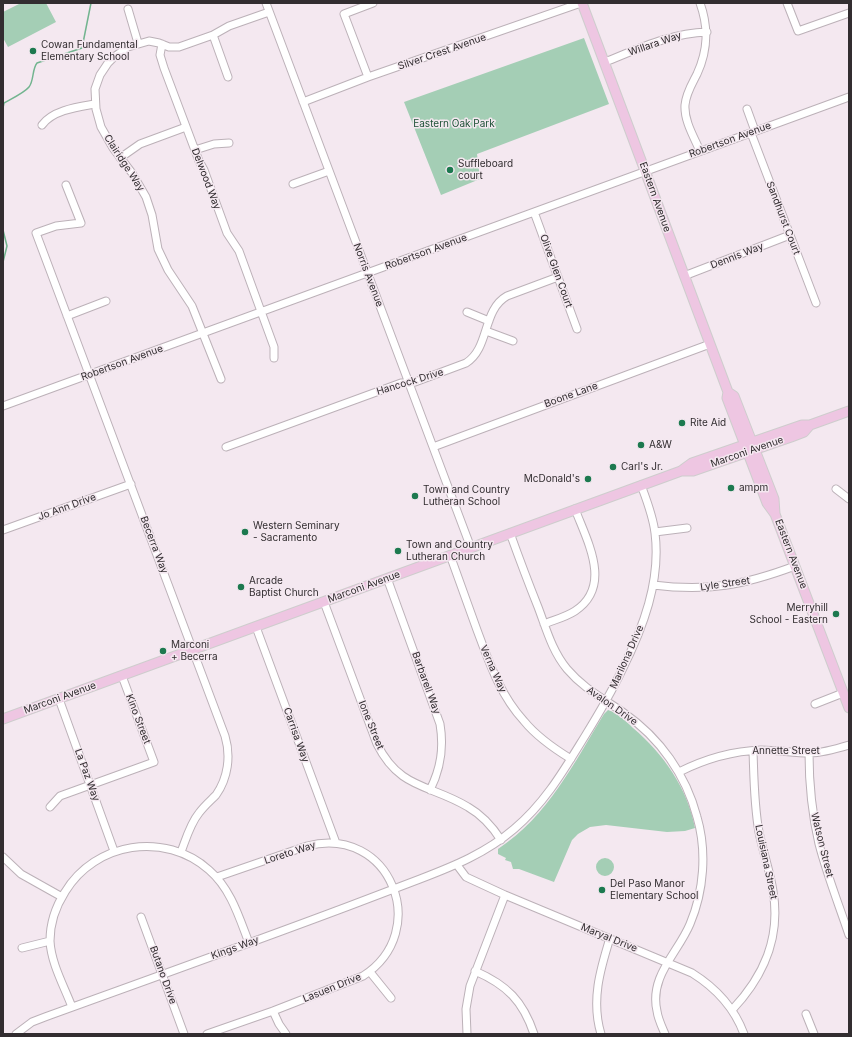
<!DOCTYPE html>
<style>
body{margin:0}
#map{position:relative;width:852px;height:1037px;overflow:hidden;background:#f4e8f0;font-family:Inter,sans-serif}
canvas{display:block}
.frame{position:absolute;inset:0;border:4px solid #322d30;pointer-events:none}
</style>
<div id="map">
<canvas width="852" height="1037"></canvas>
<div class="frame"></div>
</div>
<script>
const c = document.querySelector('canvas').getContext('2d');
c.lineJoin = 'round';
function fill(path, color) { c.fillStyle = color; c.fill(path, 'evenodd'); }
function stroke(path, color, width, dash) { c.strokeStyle = color; c.lineWidth = width; c.lineCap = dash ? 'butt' : 'round'; c.setLineDash(dash || []); c.stroke(path); }
function write(font, color, halo, rows, align = 'center') {
  c.font = font + ' Inter,sans-serif'; c.lineWidth = 3; c.setLineDash([]); c.textBaseline = 'middle'; c.strokeStyle = halo; c.fillStyle = color; for (const [text, x, y, turn = 0] of rows) {
    c.save(); c.translate(x, y); c.rotate((+turn || 0) * Math.PI / 180); c.textAlign = isNaN(turn) ? turn : align; if (halo) c.strokeText(text, 0, 0); c.fillText(text, 0, 0); c.restore();
  }
}
const green = new Path2D(`
 M21,3H46L56,22L8,47L3,38V12Z
 M584,38L609,104L477,154L480,179L441,195L404,102Z
 M608,710C617,713 626,721 633,728C663,753 688,789 695,828L685,831L667,832L606,825L590,827L578,834L572,840L554,882L519,869H513L511,862L505,860L506,858L498,854V849C548,816 574,763 604,714Z
 M596 867a9 9 0 1 1 18 0a9 9 0 1 1-18 0Z`);
const stream = new Path2D(`
 M3,108L4,103C11,99 24,93 29,87C34,81 32,69 37,63L82,48L91,3
 M3,144V154
 M3,230L7,246L3,262`);
const minor = new Path2D(`
 M266,3L471,548
 M787,3L798,31L849,13
 M128,9L138,43
 M213,35L228,77
 M162,44L160,55L164,68L199,161L204,170L227,233L239,251L274,347V358
 M605,62C638,49 671,33 707,32
 M368,77L344,14L373,3
 M303,102L368,77L581,3
 M747,109L755,131
 M42,125C53,110 78,107 95,104
 M751,133L816,303
 M195,150L214,144L229,143
 M700,151C694,137 684,121 685,105C686,93 692,84 697,74C708,50 709,28 700,3
 M120,158L140,144L186,127
 M293,184L329,171
 M66,185L81,223L56,226L36,233L225,736C231,756 228,778 216,795C210,801 204,806 199,813C190,824 186,839 181,852
 M534,212L577,329
 M684,276L790,235
 M467,312L489,321
 M67,316L106,301
 M486,331L513,341
 M221,379L192,306L168,270L158,249L152,215L146,197L132,173L113,148L101,127L96,109L95,89L100,75L108,63L114,57L128,47L149,41L159,43L169,47H179L213,35L229,26L269,12
 M3,406L849,97
 M226,447L401,383L415,382L466,363C490,348 482,310 507,296L558,277
 M433,447L710,344
 M836,489L849,499
 M3,530L131,484
 M655,532L687,528
 M510,533C519,558 528,582 538,607C546,628 552,651 567,669C585,690 603,698 624,713C660,738 686,775 697,817C707,851 704,891 690,924C678,953 649,976 657,1011C658,1019 662,1027 665,1034
 M450,555C459,580 468,605 477,630C489,662 500,695 524,721C537,737 553,748 571,759
 M387,578L440,724C444,748 441,768 430,790
 M653,585C708,592 744,585 795,566
 M324,602L377,744C400,790 430,784 468,807C482,815 492,826 501,840
 M544,624C554,620 566,617 575,611C613,586 587,541 575,509
 M256,627L336,843
 M59,699L114,851
 M815,704L843,693
 M809,753C809,784 812,814 819,844C827,875 839,905 849,935
 M679,772C705,759 731,751 761,750C777,750 794,753 810,753C823,753 836,749 849,745
 M50,807L60,796L154,762L122,676
 M3,857L21,874L62,897
 M457,865L466,877L505,895L692,973C716,988 734,1007 744,1034
 M141,917L184,1034
 M22,948L50,941
 M475,971C507,985 523,1001 534,1034
 M370,972L391,998
 M72,1007C64,986 51,963 50,941C50,924 56,906 65,892C95,842 165,831 209,870C231,889 239,917 249,943
 M732,1010C764,976 781,938 773,891C770,871 763,852 759,832C754,805 754,778 753,751
 M273,1011L279,1024L286,1034
 M806,1014L814,1034
 M16,1034L32,1022L45,1017C147,980 248,944 349,906C373,897 396,888 420,879C454,866 486,853 514,829C545,803 564,770 585,736C598,715 611,693 622,670C643,628 661,581 655,533C653,516 647,501 641,485
 M207,1034L273,1011L363,976C433,931 390,824 307,846L217,877
 M467,1034L466,1009L470,986L505,895
 M601,1034C591,1001 600,970 610,938`);
const major = new Path2D(`
 M582,3L710,344L728,392L734,396L774,499L775,514L849,708
 M728,392L727,398L767,503L775,514
 M681,471H693L791,437L804,432L810,425
 M3,719L681,471L692,463L802,425H810L849,411`);
const markers = [
 [33,51,4,"#1c794f"],
 [450,170,4,"#1c794f"],
 [682,423,4,"#1c794f"],
 [641,445,4,"#1c794f"],
 [613,467,4,"#1c794f"],
 [588,479,4,"#1c794f"],
 [731,488,4,"#1c794f"],
 [415,496,4,"#1c794f"],
 [245,532,4,"#1c794f"],
 [398,551,4,"#1c794f"],
 [241,587,4,"#1c794f"],
 [836,614,4,"#1c794f"],
 [163,651,4,"#1c794f"],
 [602,890,4,"#1c794f"]
];
const streetNames = [
 ["Willara Way",655,44,-19],
 ["Silver Crest Avenue",442,52,-19],
 ["Robertson Avenue",730,140,-20],
 ["Clairidge Way",124,163,57],
 ["Delwood Way",206,179,69],
 ["Eastern Avenue",655,197,70],
 ["Sandhurst Court",783,218,69],
 ["Robertson Avenue",426,252,-20],
 ["Dennis Way",737,256,-21],
 ["Olive Glen Court",556,271,70],
 ["Norris Avenue",368,275,69],
 ["Robertson Avenue",122,363,-20],
 ["Hancock Drive",410,382,-17],
 ["Boone Lane",571,395,-20],
 ["Marconi Avenue",747,452,-19],
 ["Jo Ann Drive",67,507,-20],
 ["Becerra Way",154,545,69],
 ["Eastern Avenue",791,554,69],
 ["Lyle Street",725,584,-8],
 ["Marconi Avenue",364,587,-20],
 ["Marilona Drive",627,657,-66],
 ["Verna Way",493,669,66],
 ["Barbarell Way",426,683,70],
 ["Marconi Avenue",60,698,-20],
 ["Avalon Drive",612,706,35],
 ["Kino Street",138,719,69],
 ["Ione Street",371,725,68],
 ["Carrisa Way",296,735,70],
 ["Annette Street",786,751],
 ["La Paz Way",87,775,70],
 ["Watson Street",822,845,76],
 ["Loreto Way",290,853,-18],
 ["Louisiana Street",766,862,78],
 ["Maryal Drive",609,938,22],
 ["Kings Way",235,948,-20],
 ["Butano Drive",163,975,70],
 ["Lasuen Drive",332,988,-22]
];
const poiNames = [
 ["Cowan Fundamental",41,45],
 ["Elementary School",41,57],
 ["Suffleboard",458,164],
 ["court",458,176],
 ["Rite Aid",690,423],
 ["A&W",649,445],
 ["Carl's Jr.",621,467],
 ["McDonald's",580,479,"right"],
 ["ampm",739,488],
 ["Town and Country",423,490],
 ["Lutheran School",423,502],
 ["Western Seminary",253,526],
 ["- Sacramento",253,538],
 ["Town and Country",406,545],
 ["Lutheran Church",406,557],
 ["Arcade",249,581],
 ["Baptist Church",249,593],
 ["Merryhill",828,608,"right"],
 ["School - Eastern",828,620,"right"],
 ["Marconi",171,645],
 ["+ Becerra",171,657],
 ["Del Paso Manor",610,884],
 ["Elementary School",610,896]
];
const parkNames = [
 ["Eastern Oak Park",454,124]
];
fill(green, '#a4ceb5');
stroke(stream, '#72b48f', 1.5);
stroke(minor, '#bcb1b8', 9);
stroke(major, '#cecdcd', 11);
stroke(minor, '#fff', 7);
stroke(major, '#eec6e2', 9);
for (const [x, y, r, color] of markers) { const dot = new Path2D(); dot.arc(x, y, r, 0, 2 * Math.PI); c.fillStyle = color; c.fill(dot); stroke(dot, '#f4e8f0', 1.5); }
write('10px', '#322d30', '#f4e8f0', streetNames);
write('10px', '#322d30', '#f4e8f0', poiNames, 'left');
write('10px', '#1d5036', '#f4e8f0', parkNames);
</script>
